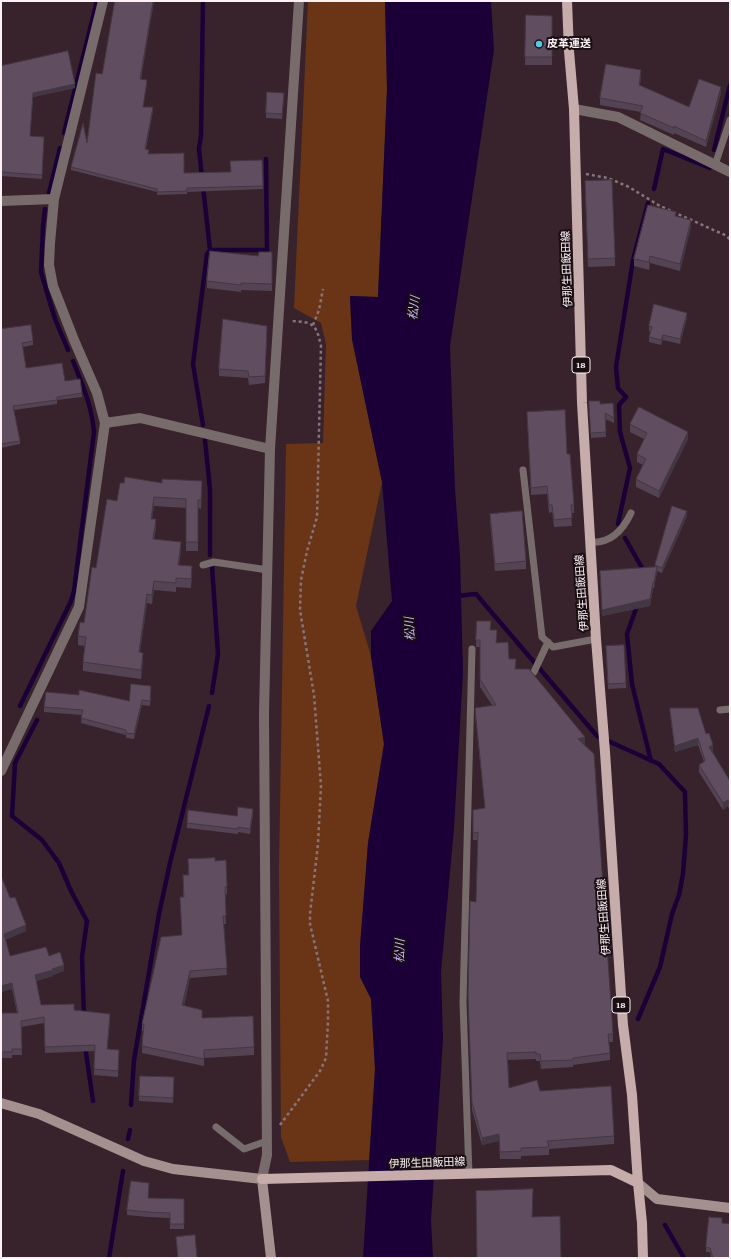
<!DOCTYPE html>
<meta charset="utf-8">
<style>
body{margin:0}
#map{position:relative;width:731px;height:1259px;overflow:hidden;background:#38232c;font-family:"Crimson Pro",serif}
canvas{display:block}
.frame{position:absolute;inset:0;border:2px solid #fdf1f5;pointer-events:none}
</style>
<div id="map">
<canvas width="731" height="1259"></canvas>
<div class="frame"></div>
</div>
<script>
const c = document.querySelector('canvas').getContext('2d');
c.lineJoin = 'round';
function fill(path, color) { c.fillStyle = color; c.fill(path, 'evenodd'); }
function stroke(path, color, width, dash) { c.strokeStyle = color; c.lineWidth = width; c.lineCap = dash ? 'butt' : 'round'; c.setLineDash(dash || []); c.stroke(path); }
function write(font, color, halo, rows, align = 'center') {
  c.font = font + ' "Crimson Pro","Noto Sans JP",serif'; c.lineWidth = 4; c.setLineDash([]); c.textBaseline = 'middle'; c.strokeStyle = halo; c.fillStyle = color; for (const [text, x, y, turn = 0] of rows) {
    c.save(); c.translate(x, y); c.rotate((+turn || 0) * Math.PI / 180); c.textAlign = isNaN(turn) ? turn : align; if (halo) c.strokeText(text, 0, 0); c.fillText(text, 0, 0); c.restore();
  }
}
const green = new Path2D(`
 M308,1H385L387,89L378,297L350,296L352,340L382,482L356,606L371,656L384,744L368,843L360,976L371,999L375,1069L369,1160L290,1162L281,1137L279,869L286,444L323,443L326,344L321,323L294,308Z`);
const water = new Path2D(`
 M385,1H491L494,50L450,346L455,489L460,555L463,673L454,828L441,972L443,1040L431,1220L433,1258H363L375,1069L371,999L360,977V945L368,843L384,744L371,656V631L392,601L382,482L352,339L350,296L378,297L387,89Z`);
const stream = new Path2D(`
 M64,133L97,1
 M714,150L730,85
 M202,177L199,149L201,136L203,1
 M203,186L210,250
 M654,189L663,149L710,168
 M49,193L60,148
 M45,209L43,226L41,272L55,319L68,350
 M203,425L193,364L207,254L210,250H267L266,159
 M205,440L210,489V555
 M618,524L630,468L620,432L619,405L626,397L618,388L616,367L633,260L648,203
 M625,538L645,573
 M456,596L476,594L597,736L659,764L685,792L686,835L683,874L679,895L672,914L660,967L638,1019
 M638,603L627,634L632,684L651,761
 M212,693L218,654L212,566
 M20,706L71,601L74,591L94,432C92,406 82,384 73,361
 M37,720L15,763L12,816L42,840L59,863L71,891L87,921L82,957L84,1016
 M85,1046L93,1101
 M131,1105L134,1060L159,914L170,863L209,706
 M128,1139L130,1130
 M665,1225L684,1258
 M109,1258L123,1171`);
const path = new Path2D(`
 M586,174L608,178L629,187L660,206L727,236L730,240
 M313,325L319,310L323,289
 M280,1125L320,1071L326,1058L328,1022V1001L310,924V914L318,844L321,786L314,695L300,610L301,580L307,551L317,517L321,346C316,323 313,322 290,321`);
const lane = new Path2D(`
 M715,165L730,120
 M523,470L542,637L553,647L596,639
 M590,542C611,544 623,530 631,513
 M203,565L214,562L268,570
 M534,672L548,642
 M720,710L730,709
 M216,1127L244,1149L267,1141
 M469,1174L463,1002L472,649`);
const street = new Path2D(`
 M574,109L618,117L730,172
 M1,201L54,199
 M105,423L140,418L270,449
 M1,771L79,607L105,423L97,393L74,340L53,286L49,265L50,243L54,199L103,1
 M262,1179L267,1155L264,714L270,449L299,1`);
const secondary = new Path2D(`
 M1,1103L39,1114L144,1161L173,1169L262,1179L271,1258
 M638,1183L657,1199L730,1208`);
const primary = new Path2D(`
 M567,1L569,51L574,109L582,403L596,639L605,752L623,1025L632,1095L638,1183L642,1223L643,1258
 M262,1179L611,1170L638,1183`);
const wall = new Path2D(`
 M115,1H154L141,79L147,83L143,107L153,111L146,149L149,154L184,173L231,172L262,160L263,189L187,192V194L157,195V192L71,170V167L87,143L102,74Z
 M526,15L552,16V65H525Z
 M1,66L75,88L33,97L30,136L44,137L42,179L1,176Z
 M641,77L640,85L689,107L721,93L706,147L674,133V135L640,120L641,112L600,105V98Z
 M284,98L282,119L266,118V113Z
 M585,188L615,258V266L588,267Z
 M676,216L691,227L680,271L650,263L649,270L634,266V259Z
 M272,252V291L241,290V292L207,288V281Z
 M687,318L680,344L663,340L661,345L649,342V337L650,332L649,331V326Z
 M267,326L265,383L249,385L248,378L219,376V369Z
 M1,329L33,341V345L23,347L26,368L65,381L82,393V397L57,400V404L14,410L20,441V444L1,448Z
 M589,401L600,404L614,418V423L605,419L606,437L591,438Z
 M527,412L567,454L574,505V513H571L572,526L554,527L552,512L549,513L547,494L531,495Z
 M630,424L688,439L659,498L636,487V479L643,465L637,462V454L644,439L630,432Z
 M202,490L201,509L198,508V551H186V508L154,506L152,519L156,528L154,540L181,551L179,565L192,575L191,588L176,587V592L154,590L152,604L147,603L140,652L143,662L141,679L83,671V662L85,646L78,645V636L84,623L96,568L117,501Z
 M490,514L526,561V569L495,571L490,522Z
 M687,516L662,573L657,571L654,588H653L650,606L602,616L600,571L655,567V565Z
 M477,621L491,630L496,643L509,659L516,669L585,745H584L613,1034V1042H609L610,1053V1060L573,1065V1067L541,1069L540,1061H536V1059L508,1060L509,1088L540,1091L614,1136V1144L549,1149V1155L521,1156V1159H500L499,1141L482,1145L472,1110L468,1002L476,902L478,840H473V810L485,808L475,715V708L492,705L480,687V647H476Z
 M606,646L626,683V688L608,689Z
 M151,691L150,706L142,705L134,739L126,738V735L81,723L82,715L44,712V707L129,701Z
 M670,708L706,734L713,752L730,781V813L728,806L723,810L699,772V765L704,762L698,745L675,752L670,714Z
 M253,814L250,834L238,832V834L187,828V823Z
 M188,859L215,861L227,886V894H225L226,924H223L227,975L190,978L184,1006L202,1018L254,1047V1055L204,1058V1066L142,1053L143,1031H142V1024L182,935L180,897H183V875H188Z
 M1,878L26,931L5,940L10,956H49L64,971L53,975V976L36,981L41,1005L74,1010L110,1020L107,1049L119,1056L118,1077L94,1075L95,1051L45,1053L44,1023L21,1027L22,1055H12V1058H1V1013H17L12,989L1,992Z
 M174,1077L173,1103L139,1101V1096Z
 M149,1188L148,1198L184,1199V1229H170V1218L148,1217L127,1215V1210Z
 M722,1223L730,1258H711L710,1252H706V1247Z`);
const shadedWall = new Path2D(`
 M153,1H154L140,82V79Z
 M641,70V77L639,91V85Z
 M75,84V88L33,97V93Z
 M721,87V93L706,147V141Z
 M153,107V111L145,152V149Z
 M691,220V227L680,271V264Z
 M650,256V263L649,270V262Z
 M687,313V318L680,344V339Z
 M663,335V340L661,345V340Z
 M688,432V439L659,498V491Z
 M154,497V506L151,527V519Z
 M687,511V516L662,573V568Z
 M156,519V528L153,548V539Z
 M181,542V551L178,573V565Z
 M657,567V574L654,588V582Z
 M154,581V590L152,604V595Z
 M653,582V588L650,606L602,616V610Z
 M147,594V603L139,661V652Z
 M143,653V662L141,679V670Z
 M142,700V705L134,739V734Z
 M585,737V745L578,747V739Z
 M698,738V745L675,752V746Z
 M713,745V752L709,753V747Z
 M728,800V806L723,810V803Z
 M253,809V814L250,834V829Z
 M26,925V931L4,940V934Z
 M64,965V971L53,975V976L35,981V975Z
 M190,971V978L182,1013V1005Z
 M12,983V989L1,992V986Z
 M110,1014V1020L107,1055V1049Z
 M499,1134V1141L482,1145V1138Z`);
const building = new Path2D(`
 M115,1H153L140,79L147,80L143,107H153L145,149L149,150L148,154L184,153V173L231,172L230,161L262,160L263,186L187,188V191L157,192V189L71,167L83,123L87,143L96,73L102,74Z
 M526,15L552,16V57H525Z
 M68,51L75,84L33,93L30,136L44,137L42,175L1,172V104H2L1,102V66Z
 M606,64L641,70L639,85L689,107L699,79L721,87L706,141L674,126V128L640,113L643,106L600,98Z
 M267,92L284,93L282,114L266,113Z
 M612,180L615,258L588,259L585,181Z
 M648,205L676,212L675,216L691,220L680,264L650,256L649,262L634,259Z
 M210,251L258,256L259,252H272V284L241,283V285L207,281Z
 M654,304L687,313L680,339L663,335L661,340L649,337L652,327L649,326Z
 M223,319L267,326L265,376L249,377L248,371L219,369Z
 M31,325L33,341L22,343L26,368L62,363L65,381L80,379L82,393L57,397V400L13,406L20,441L1,444V329Z
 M589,401H600V404L613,403L614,418L605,413L606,432L591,433Z
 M639,407L688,432L659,491L636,479L646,459L637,454L647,433L630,424Z
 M565,410L567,454H570L574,505H571L572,518L554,520L552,505H549L547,486L531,488L527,412Z
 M125,477L162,483V479L202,481L201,500H198V542H186V499L154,497L151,519H156L153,539L181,542L178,565L192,566L191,579L176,578V583L154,581L152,595L147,594L139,652L143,653L141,670L83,662L86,637L78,636L80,622L84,623L92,567L96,568L107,499L117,501L120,483H124Z
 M672,506L687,511L662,568L655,565Z
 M522,511L526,561L495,564L490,514Z
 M657,567L654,582H653L650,599L602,610L600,571Z
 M477,621H491L490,630H497L496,643L508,642L509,659H516L515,669H529L585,737L578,739L594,754L613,1034H608L610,1053L573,1058V1060L541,1061L540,1054H536V1052L507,1053L509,1088L537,1080L540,1091L611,1086L614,1136L547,1141L549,1147L521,1148V1151L500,1152L499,1134L482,1138L472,1102L468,995L470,901L476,902L478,832L473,833V810L485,808L475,708L496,705L480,679V640H476Z
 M624,645L626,683L608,684L606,646Z
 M131,684L151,686L150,701L142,700L134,734L126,733V730L81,718L83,710L44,707L46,692L79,695V690L129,701Z
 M670,708H698L706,734L709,733L713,745L709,747L730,781V807L728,800L723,803L699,765L705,761L698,738L675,746Z
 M238,807L253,809L250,829L238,827V829L187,823L188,810L237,816Z
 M215,858V861L226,860L227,886L225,887L226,916H223L227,968L190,971L182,1005L202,1010V1018L253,1016L254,1047L204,1050V1059L142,1046L144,1024H142L161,937L182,935L180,897H184L183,875H189L188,859Z
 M1,878H2L10,898L15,897L26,925L4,934L10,956L46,947L49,956L60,952L64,965L52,969L53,970L35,975L41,1005L74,1004V1010L110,1014L107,1049L119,1050L118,1071L94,1069L95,1045L45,1047L44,1017L21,1021L22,1049H12V1052H1V1013H18L12,983L1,986Z
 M140,1076L174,1077L173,1098L139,1096Z
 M131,1181L149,1183L148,1198L184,1199V1224H170V1213L148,1212L127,1210Z
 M533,1189L532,1217L560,1216L561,1258H477L476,1191Z
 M709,1217L722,1218V1223L730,1224V1258H713L710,1248L706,1247Z
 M195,1235L197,1258H178L176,1237Z`);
const markers = [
 [539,44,4,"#57c9e3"]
];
const shields = [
 [581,365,18],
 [621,1005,18]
];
const shieldNames = [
 ["18",581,365],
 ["18",621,1005]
];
const poiNames = [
 ["皮革運送",547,44]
];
const streetNames = [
 ["伊那生田飯田線",567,269,-92],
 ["伊那生田飯田線",582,593,-94],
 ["伊那生田飯田線",604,917,-94],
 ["伊那生田飯田線",427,1163,-2]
];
const waterNames = [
 ["松川",414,308,-83],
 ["松川",410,629,-94],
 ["松川",400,951,-89]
];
fill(green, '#6a3516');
fill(water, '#1a0037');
stroke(stream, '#1a0037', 4.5);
stroke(path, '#86757c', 2.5, [3, 3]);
stroke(lane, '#786b6b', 7);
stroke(street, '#786b6b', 10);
stroke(secondary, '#a4908f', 10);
stroke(primary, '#c6acab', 10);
fill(wall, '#534353');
fill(shadedWall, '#433743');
fill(building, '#604e60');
stroke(building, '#433743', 1);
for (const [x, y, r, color] of markers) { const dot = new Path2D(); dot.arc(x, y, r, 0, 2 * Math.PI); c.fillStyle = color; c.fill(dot); stroke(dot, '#190f13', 1.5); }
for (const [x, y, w] of shields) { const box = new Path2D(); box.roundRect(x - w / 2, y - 8, w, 16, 3); c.fillStyle = '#190f13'; c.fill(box); stroke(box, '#fdf1f5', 1); }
write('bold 10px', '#fdf1f5', null, shieldNames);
write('bold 11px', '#fdf1f5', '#190f13', poiNames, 'left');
write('11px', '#fdf1f5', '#190f13', streetNames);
write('italic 12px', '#c8b5f6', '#190f13', waterNames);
</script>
